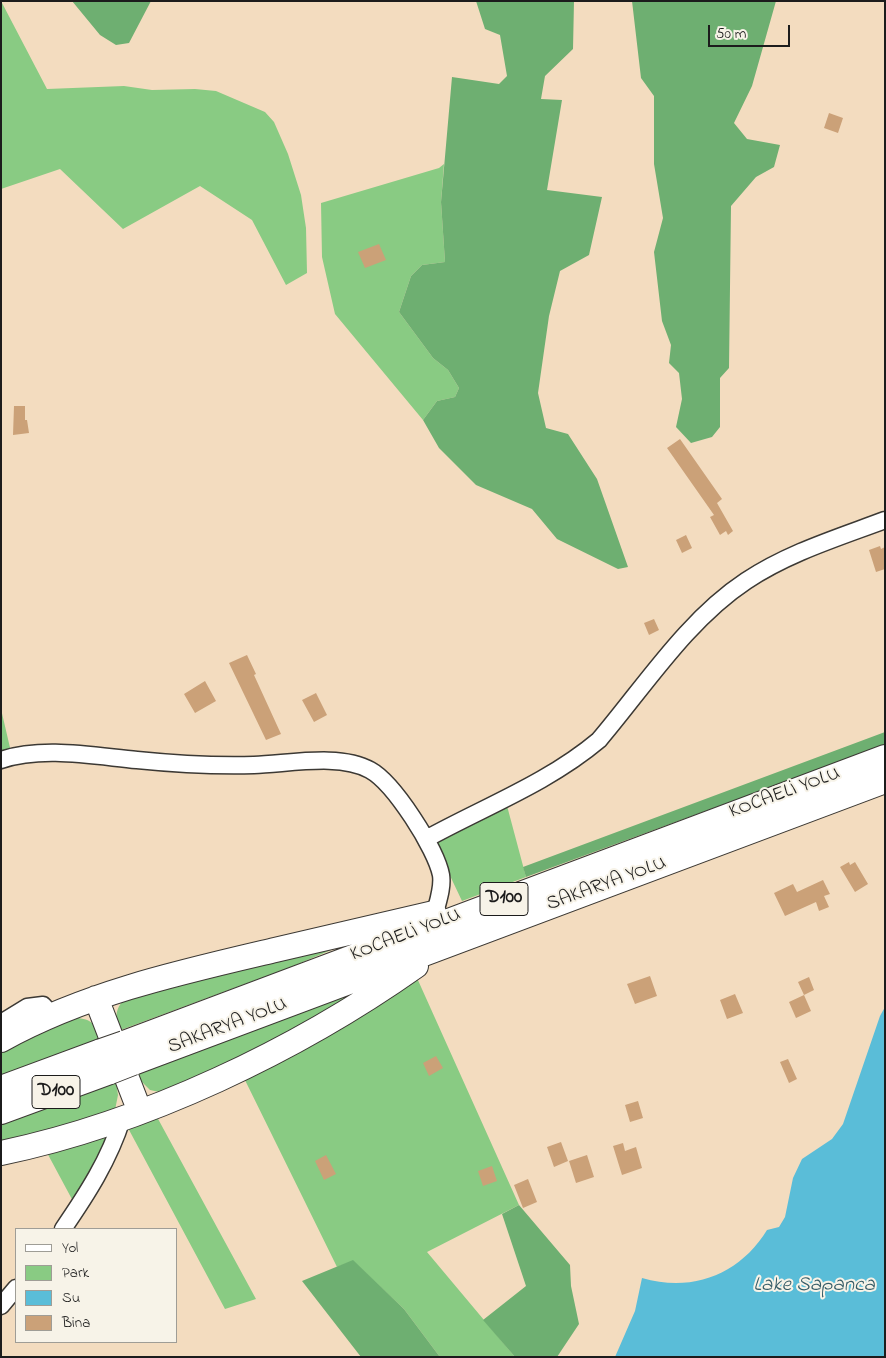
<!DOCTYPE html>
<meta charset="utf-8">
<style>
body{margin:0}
#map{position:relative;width:886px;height:1358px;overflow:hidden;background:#f3dcbf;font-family:"Indie Flower",sans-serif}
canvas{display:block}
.frame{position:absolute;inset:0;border:2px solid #1c1c1c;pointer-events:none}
.legend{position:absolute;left:15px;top:1228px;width:162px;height:115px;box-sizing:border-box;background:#f7f3e8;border:1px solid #9f9d96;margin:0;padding:6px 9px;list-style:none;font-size:15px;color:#1c1c1c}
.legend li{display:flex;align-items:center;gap:10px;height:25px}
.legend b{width:25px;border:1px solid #9f9d96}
.scale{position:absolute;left:708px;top:25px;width:82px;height:22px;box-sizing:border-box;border:2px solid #1c1c1c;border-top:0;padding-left:6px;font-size:15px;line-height:18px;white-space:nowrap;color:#1c1c1c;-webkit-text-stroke:4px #f7f3e8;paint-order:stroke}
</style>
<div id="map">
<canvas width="886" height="1358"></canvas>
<div class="frame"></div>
<ul class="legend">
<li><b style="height:6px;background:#fff"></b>Yol</li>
<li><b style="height:14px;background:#89cb83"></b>Park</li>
<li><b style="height:14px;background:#5abdd8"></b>Su</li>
<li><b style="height:14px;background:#cba178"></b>Bina</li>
</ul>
<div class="scale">50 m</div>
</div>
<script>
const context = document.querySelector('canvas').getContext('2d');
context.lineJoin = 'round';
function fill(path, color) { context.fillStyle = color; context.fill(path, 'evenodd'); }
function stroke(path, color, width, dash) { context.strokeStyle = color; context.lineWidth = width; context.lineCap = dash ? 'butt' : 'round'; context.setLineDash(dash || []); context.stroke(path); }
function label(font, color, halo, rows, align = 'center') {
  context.font = font + ' "Indie Flower",sans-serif'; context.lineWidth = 4; context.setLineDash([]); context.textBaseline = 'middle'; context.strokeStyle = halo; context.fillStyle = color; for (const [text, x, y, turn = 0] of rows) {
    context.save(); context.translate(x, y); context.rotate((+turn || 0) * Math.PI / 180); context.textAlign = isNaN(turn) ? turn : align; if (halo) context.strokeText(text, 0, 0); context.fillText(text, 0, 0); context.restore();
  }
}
const green = new Path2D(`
 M1,1L47,89L124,86L152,90L195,89L216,91L265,112L274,122L288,154L301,195L306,228L307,273L286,285L252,220L200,186L123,229L60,169L1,189Z
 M444,164L441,202L445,262L422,265L411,276L399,312L433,358L448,370L459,388L455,397L437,401L423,420L335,314L322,257L321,203L439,168Z
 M1,709L11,752L1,755Z
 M506,802L526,877L462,901L434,842Z
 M343,945L291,967L118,1031C114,1011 117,1005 133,991Z
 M417,978L519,1205L427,1252L515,1357H440L404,1309L353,1261L337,1267L242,1074Z
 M363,989L293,1030L164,1093L150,1090L134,1074Z
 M69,1017C88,1019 94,1019 102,1039L1,1077V1050Z
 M116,1081L118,1095L115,1110L1,1145V1124Z
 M157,1117L256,1299L225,1309L128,1128Z
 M105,1135L110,1137L74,1203L45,1149Z`);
const forest = new Path2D(`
 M72,1H151L129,43L116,45L100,35Z
 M476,1H574L573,49L545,76L541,99L562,100L547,190L602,197L589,255L560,271L549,316L538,393L546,428L568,434L597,479L628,567L618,569L557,539L532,509L476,485L439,448L423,420L437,401L455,397L459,388L448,370L433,358L399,312L411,276L422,265L445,262L441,202L452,77L499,84L507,76L500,35L485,29Z
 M632,1H776L752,86L734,123L747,139L780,145L774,167L756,177L731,206L729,368L720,378V427L712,437L691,443L676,427L682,399L679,373L669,363L671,345L662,321L654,252L663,218L654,164V96L641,78Z
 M885,732V745L526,877L523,867Z
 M519,1205L570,1265L571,1286L579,1324L557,1357H515L483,1320L526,1286L502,1214Z
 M353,1260L404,1309L440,1357H361L302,1281Z`);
const water = new Path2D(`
 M885,1007V1357H615L635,1311L642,1278C693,1293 740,1274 767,1230L779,1227L785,1217L793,1178L802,1159L832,1139L843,1124L880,1016Z`);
const building = new Path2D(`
 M829,113L843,118L838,133L824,128Z
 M379,244L386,260L365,268L358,252Z
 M14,406H25V420H27L29,433L13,435Z
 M680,439L722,499L717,503L733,531L728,535L726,531L720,535L710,517L714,515L667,448Z
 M686,535L692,548L682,553L676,540Z
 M880,546L881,549L885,547V569L876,572L869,550Z
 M654,619L659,630L649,635L644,623Z
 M247,655L256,674L254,675L281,734L266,740L229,663Z
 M205,681L216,701L195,713L184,694Z
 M316,693L327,715L314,722L302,700Z
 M849,862L850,865L855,862L868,884L855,892L840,867Z
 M823,880L830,894L824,896L829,907L819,911L816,902L785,916L774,893L793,884L797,892Z
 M650,976L657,996L635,1004L627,984Z
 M809,977L814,990L804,995L798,982Z
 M735,994L743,1013L727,1019L720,1000Z
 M804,995L811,1011L796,1018L789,1002Z
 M436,1056L443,1068L429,1076L423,1063Z
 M788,1059L797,1079L789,1083L780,1062Z
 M638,1101L643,1118L630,1122L625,1105Z
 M561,1142L568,1161L554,1167L547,1147Z
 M623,1143L625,1151L636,1147L642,1168L622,1175L613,1146Z
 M326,1155L336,1174L324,1180L315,1161Z
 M587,1155L594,1177L576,1183L569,1161Z
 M492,1166L497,1181L483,1186L478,1171Z
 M528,1179L537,1202L523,1208L514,1185Z`);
const minor = new Path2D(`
 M1,760C42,746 94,756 137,760C176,764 215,766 254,765C288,764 340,753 370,770C394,783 436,849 441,875C443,887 438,901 435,913
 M426,839C484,807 548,783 599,740C644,687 687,620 746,581C788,553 837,538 885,520
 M1,1023L27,1007L43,1005L52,1015
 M63,1229C87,1194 109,1160 122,1119
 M1,1306L16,1288`);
const highway = new Path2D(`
 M96,998L140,1112
 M1,1040C86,993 181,972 275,950C328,938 381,925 434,913
 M124,1043L885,757
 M133,1063L885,781
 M1,1088L101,1051
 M1,1112L110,1072
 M1,1153C145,1123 297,1050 416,966`);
const highwayBridge = new Path2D(`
 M101,1051L124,1043
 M110,1072L133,1063`);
const shields = [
 [504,899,48],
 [56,1092,48]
];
const shieldNames = [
 ["D100",504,899],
 ["D100",56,1092]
];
const streetNames = [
 ["KOCAELİ YOLU",785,794,-20],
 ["SAKARYA YOLU",607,885,-20],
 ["KOCAELİ YOLU",406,936,-21],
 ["SAKARYA YOLU",228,1027,-21]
];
const waterNames = [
 ["Lake Sapanca",814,1287]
];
fill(green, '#89cb83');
fill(forest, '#6eaf71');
fill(water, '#5abdd8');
fill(building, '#cba178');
stroke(minor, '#3c3934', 19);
stroke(highway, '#3c3934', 26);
stroke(minor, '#fff', 16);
stroke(highway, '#fff', 24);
stroke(highwayBridge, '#3c3934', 26, []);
stroke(highwayBridge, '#fff', 24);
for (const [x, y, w] of shields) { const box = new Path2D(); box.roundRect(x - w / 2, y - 16.5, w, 33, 4); context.fillStyle = '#f7f3e8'; context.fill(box); stroke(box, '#1c1c1c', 1); }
label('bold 19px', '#1c1c1c', null, shieldNames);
label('20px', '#1c1c1c', '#f7f3e8', streetNames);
label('italic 21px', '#355c67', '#f7f3e8', waterNames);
</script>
